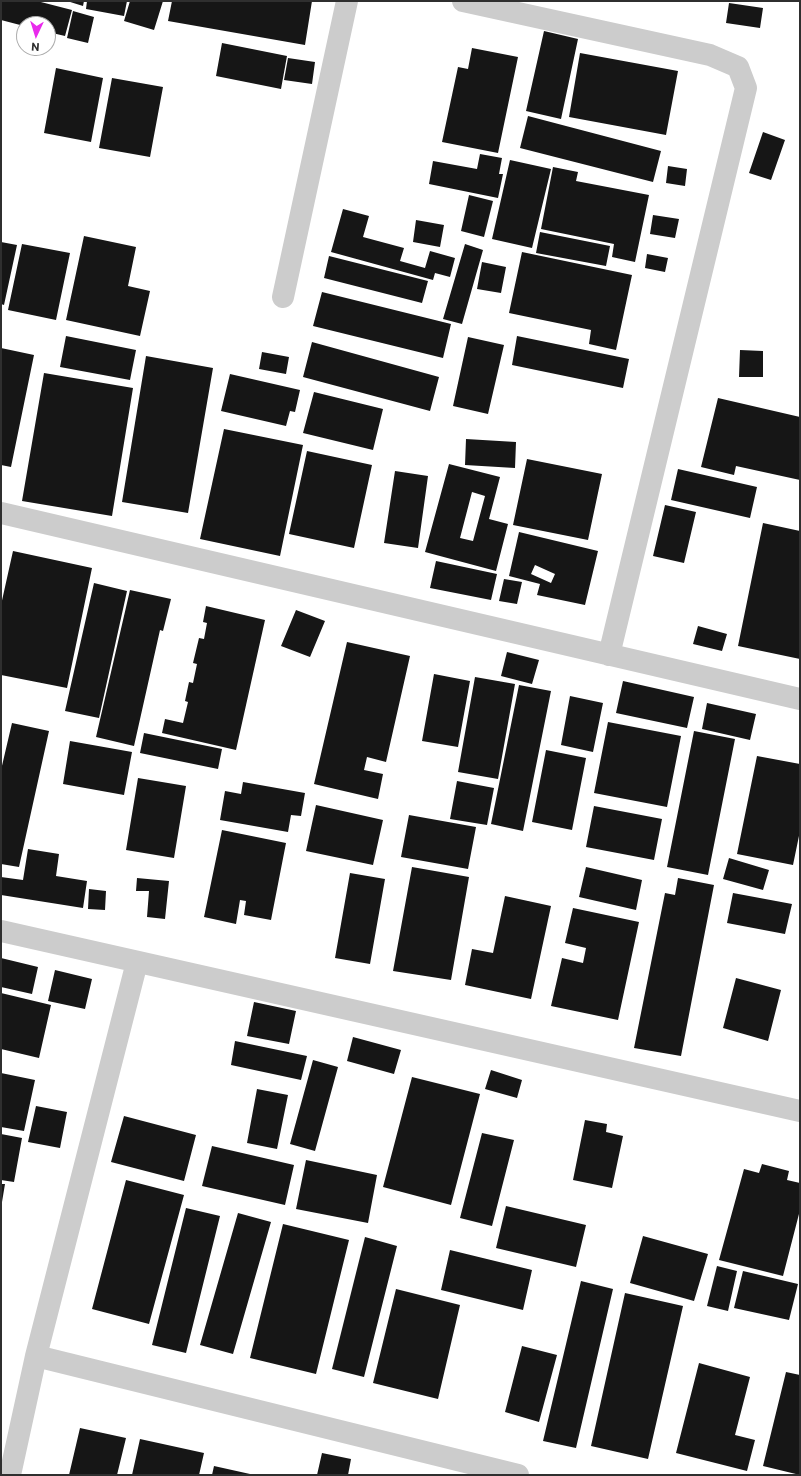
<!DOCTYPE html>
<style>
body{margin:0}
#map{position:relative;width:801px;height:1476px;overflow:hidden;background:#fff;font-family:Commissioner,sans-serif}
canvas{display:block}
.frame{position:absolute;inset:0;border:2px solid #2f2f2f;pointer-events:none}
.north{position:absolute;left:16px;top:16px;width:40px;height:40px;box-sizing:border-box;background:#fff;border:1px solid #acacac;border-radius:50%;rotate:184deg;font-size:11px;font-weight:700;line-height:16px;text-align:center;color:#2f2f2f}
.north::after{content:'';display:block;margin:auto;width:14px;height:18px;background:#e92aec;clip-path:polygon(50% 0,100% 100%,50% 72%,0 100%)}
</style>
<div id="map">
<canvas width="801" height="1476"></canvas>
<div class="frame"></div>
<div class="north">N</div>
</div>
<script>
const context = document.querySelector('canvas').getContext('2d');
context.lineJoin = 'round';
function fill(path, color) { context.fillStyle = color; context.fill(path, 'evenodd'); }
function stroke(path, color, width, dash) { context.strokeStyle = color; context.lineWidth = width; context.lineCap = dash ? 'butt' : 'round'; context.setLineDash(dash || []); context.stroke(path); }
const building = new Path2D(`
 M1,1H37L72,10L65,36L48,32V24H24V26L1,20Z
 M67,1H84L83,6Z
 M87,1H127L124,16L86,9Z
 M130,1H163L154,30L124,21Z
 M172,1H230L238,2V1H312L305,45L168,21Z
 M729,3L763,8L760,28L726,23Z
 M73,11L94,17L88,43L67,38Z
 M544,31L578,39L561,119L526,111Z
 M222,43L287,56L281,89L216,76Z
 M472,48L518,57L498,153L442,142L458,67L468,69Z
 M580,53L678,71L666,135L569,117Z
 M288,58L315,62L312,84L284,80Z
 M56,68L103,78L91,142L44,133Z
 M112,78L163,87L150,157L99,148Z
 M528,116L661,151L653,182L520,148Z
 M763,132L785,140L771,180L749,173Z
 M480,154L502,158L499,174H503L498,198L429,184L433,161L477,169Z
 M510,160L551,169L532,248L492,239Z
 M668,166L687,169L685,186L666,183Z
 M553,167L578,172L576,181L649,195L635,262L612,257L614,244L541,229Z
 M469,195L493,201L484,237L461,231Z
 M343,209L369,216L363,237L404,248L400,261L425,268L430,251L455,258L450,277L435,273L433,280L331,252Z
 M653,215L679,219L675,238L650,234Z
 M416,220L444,225L440,247L413,242Z
 M540,232L610,246L606,266L536,253Z
 M84,236L136,247L128,286L150,291L140,336L66,320Z
 M1,242L17,245L4,305L1,304Z
 M22,244L70,253L56,320L8,310Z
 M465,244L483,250L462,324L443,319Z
 M522,252L632,275L616,350L589,344L591,330L509,313Z
 M647,254L668,258L665,272L645,268Z
 M329,256L428,281L422,303L324,278Z
 M482,262L506,267L501,293L477,289Z
 M322,292L451,324L443,358L313,326Z
 M66,336L136,350L130,380L60,367Z
 M517,336L629,359L623,388L512,365Z
 M468,337L504,345L488,414L453,406Z
 M312,342L439,377L430,411L303,377Z
 M1,348L34,355L11,467L1,465Z
 M740,350L763,351V377H739Z
 M262,352L289,357L286,374L259,369Z
 M146,356L213,368L188,513L122,502Z
 M44,373L133,388L112,516L22,501Z
 M230,374L300,390L295,412L290,411L286,426L221,411Z
 M314,392L383,409L373,450L303,433Z
 M718,398L800,417V480L736,466L734,475L701,467Z
 M224,429L303,445L280,556L200,539Z
 M466,439L516,442L515,468L465,465Z
 M307,451L372,465L354,548L289,534Z
 M527,459L602,474L588,540L513,525Z
 M449,464L500,477L489,519L508,524L496,571L425,552ZM472,492L485,496L473,541L460,538Z
 M678,469L757,487L750,518L671,500Z
 M395,471L428,476L418,548L384,543Z
 M665,505L696,512L684,563L653,556Z
 M763,523L800,531V659L738,646Z
 M519,532L598,551L585,605L537,595L540,584L509,576ZM535,565L555,574L551,583L531,574Z
 M13,551L92,568L67,688L1,675V605Z
 M436,561L497,574L491,600L430,588Z
 M504,579L522,582L517,604L499,601Z
 M94,583L127,591L99,718L65,711Z
 M130,590L171,599L163,631L160,630L134,746L96,737Z
 M206,606L265,620L236,750L162,733L165,719L183,723L188,702L185,701L189,682L193,683L197,664L193,663L199,638L204,639L207,623L203,622Z
 M296,610L325,621L310,657L281,646Z
 M698,626L727,634L722,651L693,644Z
 M347,642L410,656L386,762L367,757L364,770L383,774L378,799L314,784Z
 M507,652L539,660L532,684L501,676Z
 M434,674L470,681L458,747L422,741Z
 M475,677L515,684L498,779L458,772Z
 M623,681L694,697L687,728L616,713Z
 M519,685L551,691L523,831L491,824Z
 M570,696L603,703L593,752L561,745Z
 M707,703L756,714L750,740L702,729Z
 M608,722L681,736L667,807L594,793Z
 M12,723L49,731L19,867L1,864V770Z
 M694,731L735,739L708,875L667,867Z
 M144,733L222,749L218,769L140,753Z
 M70,741L132,752L124,795L63,784Z
 M546,750L586,758L572,830L532,822Z
 M757,756L800,764V831L793,865L737,854Z
 M138,778L186,786L174,858L126,850Z
 M457,781L494,788L487,825L450,819Z
 M243,782L305,793L301,816L291,815L288,832L220,820L225,791L241,794Z
 M316,805L383,820L373,865L306,851Z
 M594,806L662,819L654,860L586,847Z
 M409,815L476,827L468,869L401,857Z
 M222,830L286,843L271,920L244,915L246,901L240,900L236,924L204,917Z
 M28,849L59,854L56,876L87,881L83,908L1,895V877L23,880Z
 M729,858L769,870L763,890L723,879Z
 M412,867L469,877L451,980L393,971Z
 M586,867L642,880L636,910L579,897Z
 M350,873L385,879L370,964L335,958Z
 M137,878L169,881L165,919L147,917L149,891H136Z
 M678,878L714,885L681,1056L634,1048L665,893L675,895Z
 M89,889L106,891L105,910L88,909Z
 M733,893L792,904L785,934L727,923Z
 M505,896L551,906L531,999L465,985L472,949L493,953Z
 M573,908L639,922L618,1020L551,1006L562,958L583,963L586,948L565,943Z
 M1,958L38,967L32,994L1,987Z
 M55,970L92,979L85,1009L48,1001Z
 M736,978L781,990L768,1041L723,1028Z
 M1,993L51,1005L39,1058L1,1049Z
 M254,1002L296,1011L289,1044L247,1036Z
 M353,1037L401,1050L394,1074L347,1061Z
 M235,1041L307,1056L301,1080L231,1065Z
 M313,1060L338,1067L315,1151L290,1144Z
 M491,1070L522,1080L517,1098L485,1089Z
 M1,1073L35,1080L24,1131L1,1127Z
 M412,1077L480,1094L451,1205L383,1187Z
 M257,1089L288,1095L277,1149L247,1143Z
 M36,1106L67,1112L60,1148L28,1142Z
 M124,1116L196,1135L184,1181L111,1162Z
 M585,1120L607,1124L606,1132L623,1136L612,1188L573,1180Z
 M482,1133L514,1140L492,1226L460,1218Z
 M1,1134L22,1138L14,1182L1,1180Z
 M212,1146L294,1165L285,1205L202,1186Z
 M306,1160L377,1175L368,1223L296,1209Z
 M762,1164L789,1171L787,1180L800,1183V1210L783,1276L719,1260L744,1169L759,1173Z
 M126,1180L184,1195L149,1324L92,1309Z
 M1,1184H5L2,1202H1Z
 M506,1206L586,1225L576,1267L496,1248Z
 M186,1208L220,1216L186,1353L152,1345Z
 M238,1213L271,1222L233,1354L200,1345Z
 M283,1224L349,1240L316,1374L250,1358Z
 M643,1236L708,1254L694,1301L630,1283Z
 M365,1237L397,1246L364,1377L332,1369Z
 M450,1250L532,1270L523,1310L441,1290Z
 M717,1266L737,1271L728,1311L707,1306Z
 M743,1271L798,1284L789,1320L734,1308Z
 M581,1281L613,1289L576,1448L543,1441Z
 M396,1289L460,1305L438,1399L373,1383Z
 M625,1293L683,1306L648,1459L591,1446Z
 M522,1346L557,1355L539,1422L505,1412Z
 M699,1363L750,1377L735,1435L755,1440L747,1471L676,1453Z
 M786,1372L800,1375V1475L763,1466Z
 M80,1428L126,1438L117,1475H69Z
 M140,1439L204,1453L199,1475H132Z
 M322,1453L351,1459L348,1475H317Z
 M214,1466L250,1474V1475H212Z`);
const minor = new Path2D(`
 M463,1L710,55L738,67L746,88L609,655
 M283,297L347,1
 M1,513L800,699
 M1,931L800,1111
 M36,1356L518,1475
 M10,1475L36,1356L137,962`);
fill(building, '#161616');
stroke(minor, '#ccc', 22);
</script>
